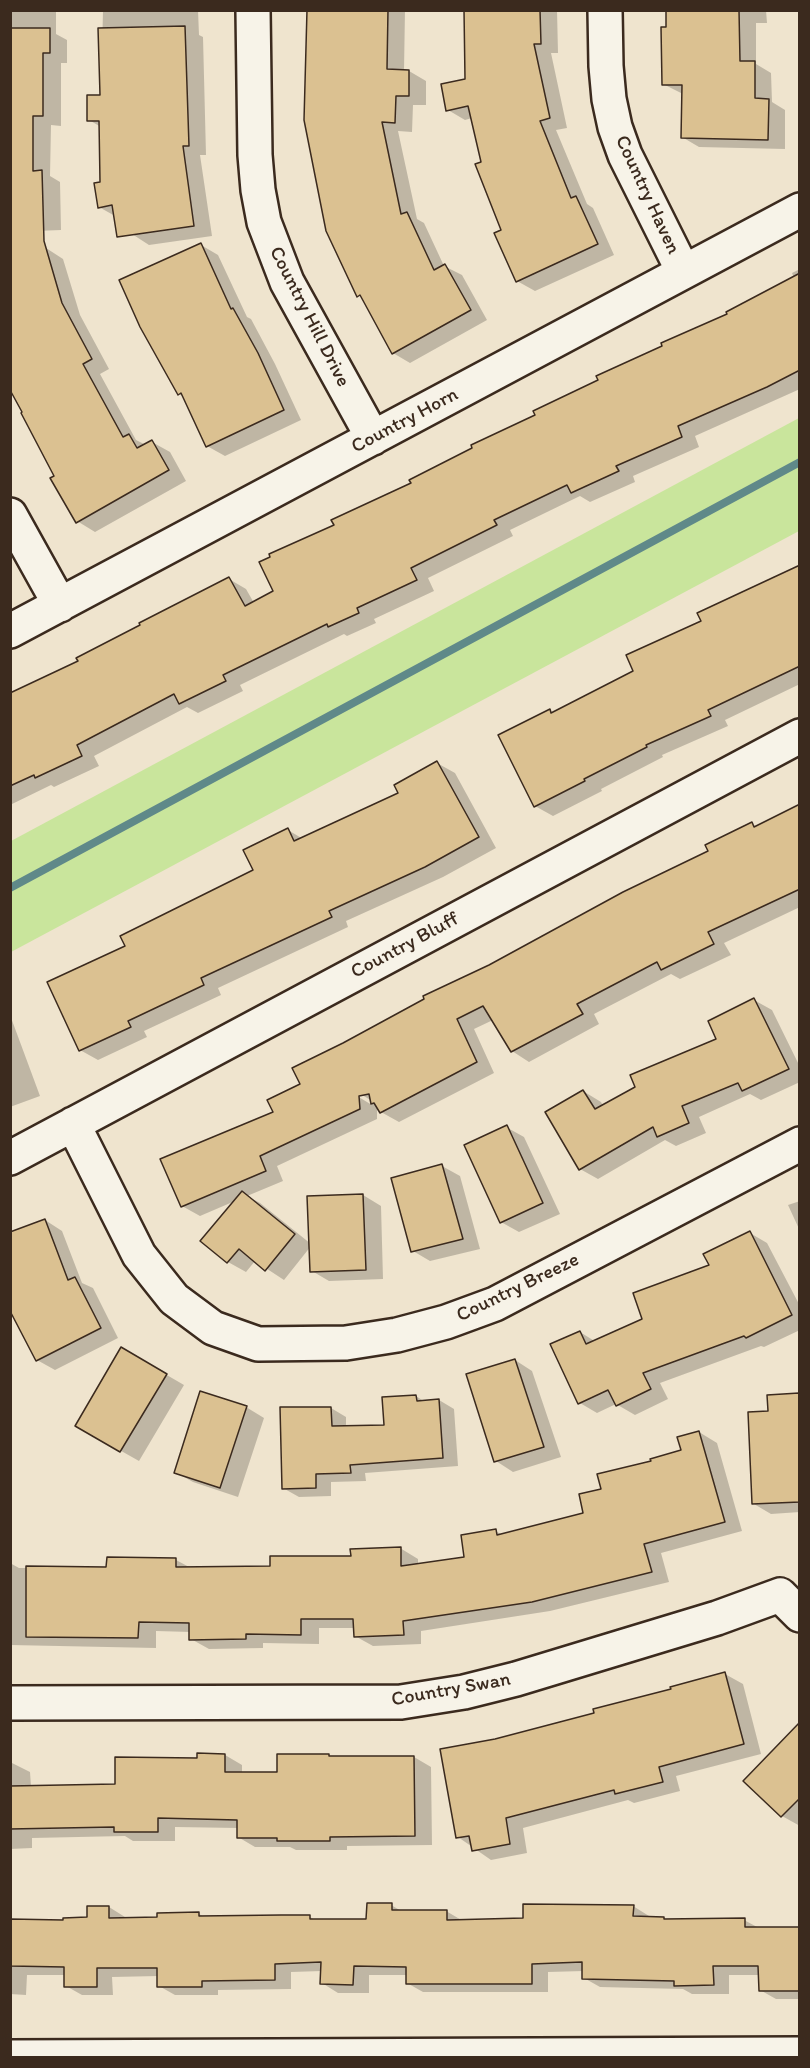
<!DOCTYPE html>
<style>
body{margin:0}
#map{position:relative;width:810px;height:2068px;overflow:hidden;background:#efe4ce;font-family:Itim,sans-serif}
canvas{display:block}
.frame{position:absolute;inset:0;border:12px solid #3b2a1e;pointer-events:none}
</style>
<div id="map">
<canvas width="810" height="2068"></canvas>
<div class="frame"></div>
</div>
<script>
const context = document.querySelector('canvas').getContext('2d');
context.lineJoin = 'round';
function fill(path, color) { context.fillStyle = color; context.fill(path, 'evenodd'); }
function stroke(path, color, width, dash) { context.strokeStyle = color; context.lineWidth = width; context.lineCap = dash ? 'butt' : 'round'; context.setLineDash(dash || []); context.stroke(path); }
function label(font, color, halo, rows, align = 'center') {
  context.font = font + ' Itim,sans-serif'; context.lineWidth = 4.5; context.setLineDash([]); context.textBaseline = 'middle'; context.strokeStyle = halo; context.fillStyle = color; for (const [text, x, y, turn = 0] of rows) {
    context.save(); context.translate(x, y); context.rotate((+turn || 0) * Math.PI / 180); context.textAlign = isNaN(turn) ? turn : align; if (halo) context.strokeText(text, 0, 0); context.fillText(text, 0, 0); context.restore();
  }
}
const green = new Path2D(`
 M799,418V531L11,952V841Z`);
const shadow = new Path2D(`
 M10,10H56V34L67,40V63H61V126L51,125L50,176L60,182L61,230L10,232Z
 M103,10H198L199,35L203,37L206,155H200L212,236L149,245L132,234L115,216L99,207L102,184L101,127L89,120L101,97Z
 M308,10H405L404,71H409L426,81V105H413L412,132L398,131L417,219L424,223L444,266L462,275L487,320L410,363L393,353L363,298L359,295Z
 M465,10H557L558,53H551L567,128L556,130L587,204L593,208L614,255L535,291L517,281L482,163L472,118L465,120L448,110L467,80Z
 M668,10H766L767,23H756V64L771,73L772,102L785,110V149L699,147L682,137L683,94L663,84Z
 M201,245L218,255L247,317L251,319L275,364L301,420L225,456L207,446L184,397L179,394Z
 M46,248L63,259L80,315L109,369L100,374L136,440L146,445L152,442L170,452L186,481L95,532L77,521L56,476Z
 M800,269V389L695,436L699,447L633,476L635,482L590,502L580,496L510,530L513,536L428,578L434,591L374,619L376,623L347,636L344,634L240,685L243,691L198,713L187,707L94,756L99,766L54,787L51,785L10,805V727L80,662L229,579L246,589L254,603L275,592L336,526L600,381L729,314L794,278L792,273Z
 M800,567V684L725,720L728,726L662,755L663,757L601,789L602,791L553,816L535,806L550,711L554,713L635,672L703,622Z
 M437,763L455,773L496,848L443,877L346,921L348,927L218,988L221,995L144,1031L147,1037L98,1060L80,1050L127,947L255,870L288,830L303,839L400,794Z
 M800,806V907L724,943L731,955L680,979L671,974L594,1014L599,1024L529,1062L512,1051L493,1020L474,1029L494,1073L399,1122L381,1112L377,1104V1119L277,1166L283,1181L247,1196L260,1203L311,1244L363,1195L381,1206L383,1279L329,1281L312,1271L311,1246L284,1280L255,1261L246,1272L228,1262L202,1241L235,1201L200,1216L182,1206L344,1045L490,966L710,852L752,824L757,827ZM354,1090L372,1101V1105L352,1093Z
 M754,1000L772,1010L800,1067V1082L761,1100L750,1094L699,1117L706,1133L676,1146L665,1140L598,1179L580,1169L583,1091L601,1102L603,1106L718,1039Z
 M10,1015L40,1096L10,1107Z
 M506,1127L524,1137L560,1214L519,1232L501,1222Z
 M442,1166L460,1176L480,1249L430,1261L413,1251Z
 M800,1201V1231L788,1205Z
 M45,1220L62,1231L82,1283L93,1288L118,1338L55,1370L37,1360Z
 M750,1233L767,1243L800,1306V1330L764,1347L761,1346L660,1383L668,1399L635,1415L616,1404L597,1413L580,1403V1332L596,1342L644,1319Z
 M122,1349L184,1385L139,1461L77,1426Z
 M515,1360L532,1371L561,1457L513,1472L496,1461Z
 M798,1395L800,1512L771,1514L754,1504L770,1412Z
 M416,1396L425,1402L439,1400L454,1409L458,1466L365,1473L366,1481L331,1482V1496L299,1497L283,1488L331,1408L346,1417V1427L385,1426Z
 M246,1407L264,1418L238,1497L193,1482L175,1472Z
 M699,1432L717,1443L742,1531L661,1553L669,1582L550,1611L421,1631V1644L373,1646L355,1636V1628H319V1644L263,1643V1648L209,1649L191,1639V1632L156,1631V1648L10,1645V1563L19,1568H108V1558L176,1560L191,1568L271,1567L352,1558L400,1548L418,1559V1565L466,1558L495,1531L503,1535L585,1514L602,1490L653,1462L683,1452Z
 M725,1674L743,1684L761,1754L676,1776L680,1791L634,1803L628,1800L523,1828L527,1853L491,1860L458,1837L495,1740L596,1714Z
 M800,1724V1826L782,1816L745,1781Z
 M225,1755L242,1765V1773L278,1774V1756L329,1755L333,1758L414,1757L431,1767L432,1845L347,1846V1850H296L290,1847H255L238,1837V1828L175,1827V1841H133L125,1836L32,1838V1848L10,1849V1762L30,1772L31,1787L117,1785L198,1760Z
 M391,1905L403,1912L446,1911L463,1921L525,1919L633,1906L649,1916V1918H663L668,1921L744,1920L759,1928H800V1999H776L760,1990V1975H729V1994H692L683,1989L600,1987L584,1978V1971L548,1972V1992H423L407,1983V1975H369V1993H338L322,1983V1971L291,1972V1989L218,1990V1995H175L159,1986V1976L112,1977L113,1995H82L66,1986V1975H27L26,1995L10,1994V1921L65,1922L88,1919L109,1907L125,1917V1920L158,1919L199,1914L206,1918L310,1917L315,1920L368,1921Z`);
const stream = new Path2D(`
 M10,888L800,462`);
const building = new Path2D(`
 M307,10H388L387,69L409,70V96H396L395,123L382,122L401,214L407,212L434,270L445,264L471,310L392,354L360,295L357,297L326,231L304,120Z
 M464,10H540L541,44H534L550,118L540,121L571,198L576,196L598,244L516,282L494,233L501,230L475,164L481,162L468,106L446,111L441,84L465,79Z
 M666,10H739L740,61H755V98L769,99L768,140L681,138L682,85H662L661,27H666Z
 M185,26L189,146H183L194,226L117,237L112,205L98,208L94,183L100,182L99,121H87V95H100L98,28Z
 M10,28H50V53H43V116H33V171L42,170L44,241L62,303L92,359L83,364L123,437L129,434L137,448L152,440L169,470L76,523L50,478L54,476L21,413L22,412L10,390Z
 M201,243L231,309L233,308L258,353L284,410L206,447L181,393L178,395L140,327L119,280Z
 M800,273V370L767,387L678,426L682,437L616,466L619,471L571,493L567,485L494,520L497,525L411,568L417,580L357,608L359,613L328,627L327,624L223,675L226,681L179,704L174,694L77,745L82,756L35,778L34,775L10,786V693L78,661L76,658L140,625L139,623L229,577L245,606L273,591L259,562L270,557L269,554L334,525L331,520L411,483L409,480L472,448L471,445L535,415L533,411L598,380L596,376L662,346L661,343L727,314L726,312Z
 M800,565V666L708,710L711,716L646,745L647,747L584,779L585,781L534,807L498,735L550,709L551,713L633,671L626,655L701,621L697,613Z
 M437,761L479,837L425,867L329,911L332,917L201,978L204,985L128,1021L131,1027L79,1051L47,982L125,946L120,936L253,870L243,850L288,828L294,841L398,793L394,785Z
 M800,804V889L708,932L714,944L661,970L657,962L577,1004L583,1014L511,1052L483,1006L457,1019L477,1062L380,1113L374,1103L371,1104L369,1094L359,1096L360,1109L260,1156L266,1171L181,1207L160,1159L273,1112L267,1100L300,1084L292,1068L343,1043L424,999L423,996L489,965L623,892L708,851L705,845L752,822L754,827Z
 M754,998L789,1069L742,1091L738,1083L682,1106L689,1123L657,1137L653,1127L579,1170L545,1112L583,1090L595,1109L635,1087L630,1075L716,1039L708,1021Z
 M507,1125L543,1203L500,1223L464,1145Z
 M442,1164L463,1239L411,1252L391,1178Z
 M242,1191L295,1234L265,1271L239,1249L227,1263L200,1241Z
 M363,1194L366,1270L310,1272L307,1196Z
 M45,1219L68,1280L75,1277L101,1328L36,1361L10,1311V1232Z
 M750,1231L792,1315L746,1338L744,1336L643,1373L651,1389L616,1406L608,1390L578,1404L550,1344L580,1331L586,1344L642,1319L633,1293L709,1265L703,1254Z
 M121,1347L167,1374L120,1452L75,1426Z
 M515,1359L544,1447L494,1462L466,1374Z
 M200,1391L247,1406L220,1488L174,1473Z
 M799,1393L800,1502L752,1504L748,1412L768,1411L767,1395Z
 M416,1395L417,1401L439,1399L443,1458L350,1465L351,1473L316,1474V1488L282,1489L280,1407H331L332,1426L384,1425L382,1397Z
 M699,1431L725,1522L644,1544L652,1572L532,1602L403,1621L404,1635L354,1637L353,1619H301V1635L246,1634V1639L189,1640V1623L139,1622L138,1638L26,1637V1566L106,1567L107,1557L176,1558V1567L270,1566V1556H351L350,1549L401,1547V1566L464,1557L461,1535L496,1529L497,1535L583,1513L579,1494L601,1489L597,1474L651,1461L650,1459L681,1450L677,1437Z
 M725,1672L744,1744L659,1767L663,1782L615,1794L614,1790L506,1818L510,1844L472,1851L469,1836L456,1838L440,1749L495,1739L594,1713L593,1709L671,1689L670,1687Z
 M800,1722V1798L781,1817L743,1781Z
 M197,1753L225,1754V1772H277V1754H329V1756H414L415,1836L330,1837V1841H277V1838H237V1820L158,1818V1832H114V1827L10,1829V1786L115,1784V1757L197,1758Z
 M367,1903H392V1910H447V1920L523,1918V1904L634,1905L633,1916L664,1917V1919L745,1918V1927H799V1991H759L758,1966H713L714,1985L674,1986V1981L582,1979V1962L532,1964V1984H406V1967L354,1966L353,1985L320,1984L321,1962L275,1964V1980L202,1981V1987H157V1968H97V1987H64V1967L10,1966V1919L63,1920V1918L87,1917V1906H109V1918L157,1917V1913L199,1912V1916L281,1915H310V1919H366Z`);
const minor = new Path2D(`
 M253,10L255,155L258,190L264,222L287,282L373,438
 M605,10L606,66L609,99L615,127L625,155L683,271
 M10,515L60,605
 M10,631L800,210
 M73,1124L139,1255L174,1299L213,1328L258,1344L346,1343L397,1335L446,1322L495,1304L800,1144
 M10,1158L800,736
 M10,1703L401,1702L464,1692L516,1679L717,1618L780,1595L800,1615
 M10,2057L800,2054`);
const streetNames = [
 ["Country Haven",647,195,65],
 ["Country Hill Drive",309,317,63],
 ["Country Horn",405,421,-28],
 ["Country Bluff",405,946,-28],
 ["Country Breeze",518,1288,-26],
 ["Country Swan",451,1690,-10]
];
fill(green, '#c9e59c');
fill(shadow, '#0003');
stroke(stream, '#5f8989', 8);
fill(building, '#dbc191');
stroke(building, '#3b2a1e', 1.5);
stroke(minor, '#3b2a1e', 38);
stroke(minor, '#f7f3e8', 33);
label('20px', '#3b2a1e', '#f7f3e8', streetNames);
</script>
